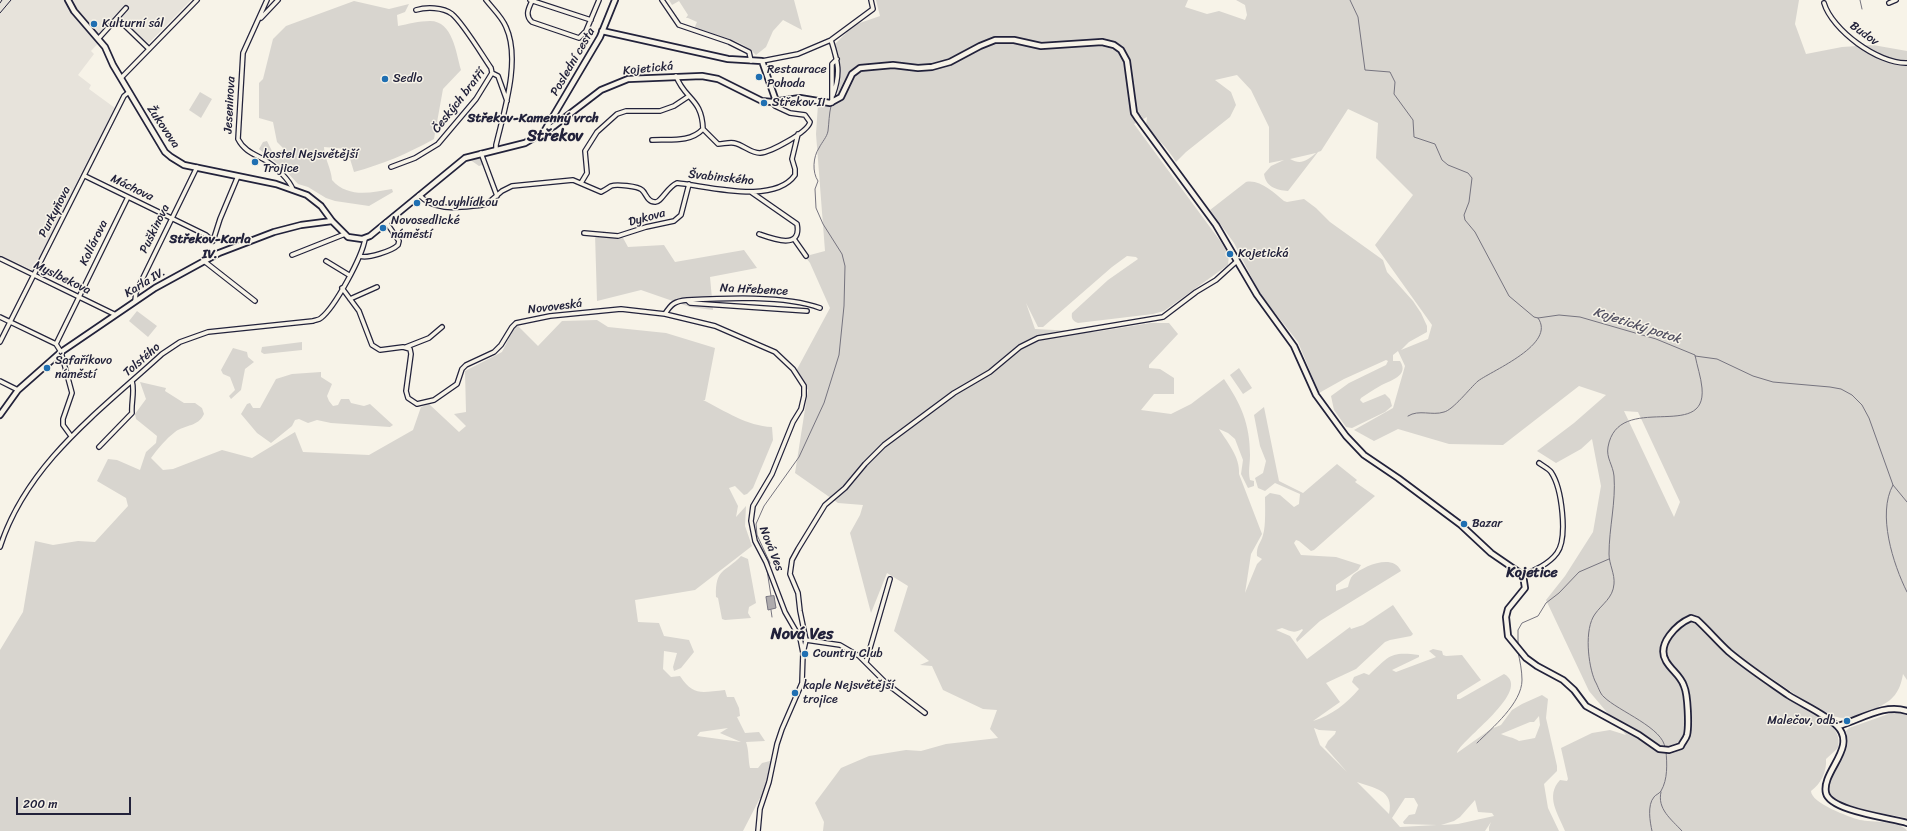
<!DOCTYPE html>
<meta charset="utf-8">
<style>
body{margin:0}
#map{position:relative;width:1907px;height:831px;overflow:hidden;background:#f7f3e8;font-family:Sriracha,sans-serif}
canvas{display:block}
.scale{position:absolute;left:16px;top:797px;width:115px;height:18px;box-sizing:border-box;border:2px solid #22223b;border-top:0;padding-left:5px;font-size:12px;line-height:14px;white-space:nowrap;color:#22223b;-webkit-text-stroke:3px #f7f3e8;paint-order:stroke}
</style>
<div id="map">
<canvas width="1907" height="831"></canvas>
<div class="scale">200 m</div>
</div>
<script>
const context = document.querySelector('canvas').getContext('2d');
context.lineJoin = 'round';
function fill(path, color) { context.fillStyle = color; context.fill(path, 'evenodd'); }
function stroke(path, color, width, dash) { context.strokeStyle = color; context.lineWidth = width; context.lineCap = dash ? 'butt' : 'round'; context.setLineDash(dash || []); context.stroke(path); }
function label(font, color, halo, rows, align = 'center') {
  context.font = font + ' Sriracha,sans-serif'; context.lineWidth = 3; context.setLineDash([]); context.textBaseline = 'middle'; context.strokeStyle = halo; context.fillStyle = color; for (const [text, x, y, turn = 0] of rows) {
    context.save(); context.translate(x, y); context.rotate((+turn || 0) * Math.PI / 180); context.textAlign = isNaN(turn) ? turn : align; if (halo) context.strokeText(text, 0, 0); context.fillText(text, 0, 0); context.restore();
  }
}
const built = new Path2D(`
 M0,0H191L148,44L121,19L91,51L94,54L78,75L91,85L89,89L115,108L34,271L0,255Z`);
const green = new Path2D(`
 M669,0H794L802,30L783,20L773,31L766,47L756,55C742,39 714,35 694,29L697,22L688,18H686L688,15L679,1L672,5Z
 M876,0H1188L1185,7L1207,14L1219,11L1245,20L1247,15L1245,5L1236,0H1799L1795,24L1806,54L1842,47L1873,45L1907,51V680L1903,674C1900,692 1893,701 1876,708C1867,712 1857,717 1847,718C1821,720 1785,683 1761,673L1766,685C1776,685 1793,705 1804,708C1820,718 1843,726 1838,748L1826,759C1827,771 1821,784 1811,791C1811,803 1849,817 1860,820C1871,822 1902,821 1907,831H1565C1558,814 1545,796 1560,780L1567,781L1568,779L1561,748L1592,733L1610,730L1626,735L1589,691L1546,600L1565,576L1593,532L1601,486L1592,439L1581,449L1556,463L1537,451L1574,423L1606,395L1579,386L1503,445L1449,444L1398,429L1374,441L1354,430L1393,408L1405,366L1398,351L1393,355V361H1400C1410,376 1389,381 1380,386C1373,390 1367,394 1361,398L1360,400L1363,403L1385,394L1390,399L1392,406L1385,412L1352,428L1346,427L1334,410L1331,396L1349,383L1386,365L1388,361L1386,360L1344,379L1319,393L1298,342L1260,294L1234,243L1210,210L1246,182C1260,179 1274,193 1284,201L1287,202L1304,199L1316,208L1330,222L1383,260L1387,272L1413,301L1421,313L1427,326V332L1409,342L1401,350L1428,339L1432,325L1375,245L1413,195L1376,158L1378,123L1348,109L1321,151L1318,152L1288,191C1276,190 1266,187 1264,174L1271,166L1284,160L1269,163V127L1251,90L1237,75L1215,80L1231,92L1236,105L1230,117L1186,152L1176,162C1168,148 1156,138 1146,125L1147,117L1134,124L1221,242L1229,255L1228,265L1164,311L1153,314L1078,323C1073,321 1071,319 1072,313L1108,280L1138,259L1136,257L1127,256L1112,267L1043,327H1038L1026,303L1035,329L1094,332L1151,323H1169L1178,334L1149,365V368L1160,369L1174,378V394H1154L1141,410L1171,414L1191,404L1224,379C1241,404 1250,424 1250,455C1250,464 1248,471 1250,480L1254,481V486L1248,488L1241,474L1243,460L1235,439L1228,433L1219,429C1228,443 1240,457 1239,474L1262,534L1251,554L1245,593L1257,564L1262,559L1257,556C1256,546 1261,543 1263,535C1266,526 1265,506 1265,497L1270,493L1280,495L1294,507L1299,504L1300,494L1275,483L1265,491L1258,488L1255,478L1263,473L1266,461L1260,446L1254,415L1264,407L1279,481L1303,493L1337,464L1357,480L1355,482L1375,496L1314,550L1311,551L1299,541L1296,540L1294,543L1301,555L1336,557L1361,565L1358,570L1336,585V591L1348,587C1349,583 1350,578 1353,575C1364,566 1393,553 1401,571L1320,621L1297,642L1296,639L1303,630L1302,629C1294,634 1290,631 1282,628L1276,630L1290,636L1307,659L1350,627L1351,629L1363,625L1393,605L1413,634L1411,636L1390,640L1385,642L1356,669L1326,683L1340,702L1313,721C1331,716 1347,703 1359,689L1352,682L1354,677L1364,673L1369,675C1389,656 1390,651 1419,655V657L1392,670L1396,672L1436,657L1429,651L1433,649L1442,651L1443,655L1446,656L1462,655L1481,680L1457,695V699H1460L1504,674C1534,690 1460,740 1457,753L1491,729L1501,725L1512,710L1522,704L1542,695L1548,699L1546,718L1557,766V771L1544,784L1548,808L1559,831H1489V827L1491,822L1485,831H823L824,822L815,803L841,768L869,756L906,750L921,751L946,744L998,738L990,729L997,710L983,709L943,690L932,666L920,665L929,661L894,631L908,586L887,573L871,613L850,533L860,515L863,505L838,503L795,473L808,390L795,373L830,308L810,263L796,245L810,255L825,251L816,134L818,104L826,105L835,103C843,73 842,74 834,45L854,25L880,16ZM1316,153C1306,161 1301,165 1290,159ZM1624,411L1638,412L1680,502L1674,517ZM1539,716L1540,725L1535,738L1519,741C1513,737 1507,737 1501,734L1530,722H1534ZM1314,728L1319,730L1336,731L1335,734L1328,741L1325,747L1347,772L1320,745ZM1357,782C1372,788 1395,789 1389,814ZM1405,798H1414L1418,805L1415,814L1409,815L1403,822L1404,824L1437,825L1400,827L1392,818ZM1475,800L1478,812L1492,813L1494,816L1458,824L1441,825L1454,821L1460,817Z
 M354,1L389,9L409,4L405,12L397,15L398,26C408,24 419,21 430,21C453,21 456,53 461,70L443,89L434,139C407,154 383,164 354,172L347,149L324,147C324,158 331,167 332,180C348,198 370,193 392,189L393,192L369,206L335,201L326,198L308,187L298,184L285,170L259,149L263,142L267,141L273,153L284,149L277,142L273,122L259,118V83L263,79L273,39L286,26Z
 M200,92L212,99L201,118L189,110Z
 M481,155L485,164L479,166L469,159Z
 M595,234L622,236L628,247L664,245L675,262L744,250L757,268L710,277L713,310L690,307L641,290L597,301Z
 M137,311L157,326L148,337L129,321Z
 M597,320L608,327L666,333L715,348L705,400H703C725,411 747,426 772,427L773,440L753,488L747,494L744,495L735,486L729,488L738,506L736,517L746,506L745,526L752,546L695,590L635,600L638,622L659,623L664,636L689,640L694,652L681,668L674,671L673,667L677,653L664,651L663,669L671,677L680,676C694,697 702,692 725,690L727,697H734L739,708L740,716L737,717L745,733L759,732L765,741L746,742C749,750 748,759 750,768H758L762,763L770,761L773,763L763,798H760L743,831H0V650L23,612L35,541L53,545L78,541L95,542L128,506L126,498L97,481L108,459L117,460L140,470L146,452L156,443L157,436L136,419L135,414L146,399L140,382L166,388L165,391L184,403H195L202,408L204,414C198,427 186,424 175,432C166,439 158,448 151,458L163,470L173,469L222,450L252,458L295,432L303,452L369,455L413,430L421,407L429,404L459,432L466,426L454,414L466,412L465,371L502,352L516,324L538,346L562,321ZM728,728L720,733L741,742L697,736L700,732Z
 M302,342V350L264,354L261,352L262,347Z
 M233,348L247,352L248,357L254,362L245,369L241,390L231,399L229,396L235,390L230,377L223,374L221,370Z
 M1239,368L1252,388L1243,394L1230,375Z
 M321,372V377L332,384L327,396L329,401L333,406L338,405L341,399H349L351,403L364,406L370,404L393,425L390,427L331,423L317,420L308,423L299,419L295,420L292,426L271,443L257,433L241,414L247,404L250,403L253,408H260L276,379L292,374Z
 M741,556L748,559L756,603L749,607L748,613L751,618L725,620L722,619L718,598L716,597C715,568 725,573 741,556Z
 M1894,712L1907,715V818L1874,812L1848,805L1830,798L1827,791L1833,775L1845,752L1848,743L1846,731L1849,728Z`);
const water = new Path2D(`
 M774,596L776,608L768,610L766,597Z`);
const stream = new Path2D(`
 M1350,0L1358,17L1365,70L1390,72L1395,82L1394,94L1413,120L1414,137L1435,144L1442,160L1448,165L1468,173L1472,178L1469,202L1464,215L1465,220L1475,232L1509,296L1534,317L1538,318L1559,315L1580,317L1656,339L1695,355C1697,366 1701,377 1702,388C1707,443 1618,390 1608,447C1606,458 1613,465 1614,476C1616,502 1609,528 1609,554C1609,564 1615,574 1614,584C1613,598 1602,604 1595,614C1584,629 1588,665 1595,681C1598,686 1600,694 1604,697C1618,711 1664,728 1665,748
 M1860,0L1862,9
 M1695,356L1717,359L1753,376L1773,382L1830,387L1841,389L1852,395L1862,405L1869,418L1893,485C1877,514 1893,564 1907,592
 M1408,416C1419,409 1432,416 1444,412C1453,410 1470,388 1478,381C1493,370 1557,344 1538,318
 M1893,485L1907,502
 M769,565L770,563L757,535L756,524L764,506L799,457L824,403L839,355L844,306L845,266L842,254L823,224L816,208L815,189L818,181C812,172 813,157 819,148C822,142 827,137 828,131C829,123 829,114 831,106
 M767,570L771,596
 M771,610L772,617
 M1518,645V630L1522,623L1538,616L1546,603L1559,593L1579,572L1609,559
 M1477,743C1492,728 1522,703 1522,680C1522,671 1520,661 1518,652
 M1661,792C1657,809 1671,819 1682,831
 M1652,831C1650,822 1647,805 1654,797C1655,795 1659,794 1661,791C1668,779 1667,764 1666,751`);
const minor = new Path2D(`
 M267,0L243,53L238,139C244,151 254,154 265,160C275,166 290,180 293,190
 M486,0C493,9 502,17 506,27C521,60 504,111 496,145V150
 M530,0L591,20
 M662,0L679,25L729,42L749,52L751,61
 M532,1C528,9 525,16 532,22L579,38L586,31L599,0
 M1824,3C1832,30 1878,64 1907,63
 M1889,3L1896,0
 M416,10C426,7 443,7 452,14C463,23 482,55 491,68L492,73
 M117,18L149,49
 M261,18L278,0
 M99,38L126,8
 M831,40C838,62 841,73 833,95
 M762,61L798,54L831,40L873,9L871,0
 M676,76C685,100 702,98 703,129
 M121,78L197,0
 M832,103V64L837,59
 M703,129L718,144C723,144 729,142 734,143C744,145 750,153 760,153C771,152 808,132 810,122L805,115L790,113L775,106L772,102
 M652,140C670,139 690,143 703,129
 M481,153L497,196
 M391,167L415,158L438,144L476,99L492,73L498,76L507,101
 M85,176L206,235L213,241L220,219L238,176
 M581,183L587,173L585,151L597,132L617,114L626,111H660L674,106L689,96
 M751,192L797,224C802,250 773,239 759,234
 M419,195C437,213 460,207 483,205L488,203L502,191L512,186L573,180L601,192C605,190 608,188 611,186C616,184 638,186 642,190C646,193 647,202 655,202C661,203 667,187 677,183C708,186 774,205 795,175V169L792,159L798,134
 M584,233L618,236L646,227L674,221L681,215L689,184
 M794,239L806,256
 M292,255L345,234
 M360,256C367,259 392,251 398,245L399,241L386,222
 M1,259L114,314
 M204,261L255,301
 M326,261L349,275
 M342,288L359,311L372,345L380,350L403,347L410,349L411,354L406,391L408,398L417,404L434,400L457,384L462,369L466,365L494,352L501,345L512,327L516,323L550,316L621,309L665,314L715,326L775,352L793,369L804,386V396L801,409L793,422L772,474L753,506L751,521L755,541L766,562L785,612L800,638L803,653
 M350,299L377,287
 M687,300C724,298 785,295 820,308
 M135,301L136,292L197,167
 M665,314C671,304 675,301 687,300L690,303L807,311
 M0,317L56,344L61,352L72,393L63,419V425L71,436
 M0,342L124,96L129,92
 M56,344L128,197
 M406,347L429,338L442,327
 M0,381L18,390
 M99,447L132,413C131,403 135,391 132,381
 M0,547C27,463 100,411 162,354L180,342L208,332L313,321C315,320 319,320 321,318C335,307 362,257 365,239
 M1523,575C1535,570 1549,564 1557,553C1568,538 1562,488 1551,472C1549,469 1543,466 1539,463
 M806,640L840,645L859,656L887,684L925,713
 M866,662L890,579
 M758,831L760,809L769,782L777,744L782,729L802,683L803,653L806,640L800,611L798,593L790,574L792,560L798,549L825,505L845,488L865,464L884,445L954,393L990,372L1020,347L1038,338L1163,317L1196,292L1216,280L1237,261`);
const tertiary = new Path2D(`
 M68,0L74,11L105,47L113,65L165,152L171,157L184,165L276,184L307,195L321,206L332,221L348,237L362,239L370,236L465,158L525,143L554,126L601,90L628,79L702,76L718,79L762,101L772,102L800,98L830,103L841,97L852,74L860,68L893,65L918,68L932,67L950,62L980,46L995,40H1014L1041,46L1102,42L1114,45L1121,50L1127,61L1134,113L1138,119L1216,225L1257,295L1294,346L1316,395L1346,436L1364,455L1398,478L1461,525L1491,553L1523,575L1525,588L1508,609L1506,617L1508,636L1526,658L1537,666L1563,680L1574,690L1586,706L1639,735L1659,749L1669,750L1681,746C1682,743 1686,739 1687,735C1689,726 1688,695 1684,686C1681,676 1671,670 1666,661C1656,644 1677,624 1691,618L1697,620C1708,630 1718,642 1729,652C1748,668 1768,681 1788,695C1802,704 1827,715 1837,726C1858,747 1821,772 1826,793C1830,811 1891,818 1907,823
 M602,31L728,59L762,61L776,101
 M545,130L600,37L615,0
 M0,415L18,390L61,352L155,288L219,253L274,232L301,225L332,221
 M1838,726C1860,720 1884,703 1907,711`);
const rail = new Path2D(`
 M0,3L2,0
 M0,13L11,0`);
const markers = [
 [94,24,4,"#1f6fb2"],
 [759,77,4,"#1f6fb2"],
 [385,79,4,"#1f6fb2"],
 [764,103,4,"#1f6fb2"],
 [255,162,4,"#1f6fb2"],
 [417,203,4,"#1f6fb2"],
 [383,228,4,"#1f6fb2"],
 [1230,254,4,"#1f6fb2"],
 [47,368,4,"#1f6fb2"],
 [1464,524,4,"#1f6fb2"],
 [805,654,4,"#1f6fb2"],
 [795,693,4,"#1f6fb2"],
 [1847,721,4,"#1f6fb2"]
];
const poiNames = [
 ["Kulturní sál",102,24],
 ["Restaurace",767,70],
 ["Pohoda",767,84],
 ["Sedlo",393,79],
 ["Střekov II",772,103],
 ["kostel Nejsvětější",263,155],
 ["Trojice",263,169],
 ["Pod vyhlídkou",425,203],
 ["Novosedlické",391,221],
 ["náměstí",391,235],
 ["Kojetická",1238,254],
 ["Šafaříkovo",55,361],
 ["náměstí",55,375],
 ["Bazar",1472,524],
 ["Country Club",813,654],
 ["kaple Nejsvětější",803,686],
 ["trojice",803,700],
 ["Malečov, odb.",1839,721,"right"]
];
const streetNames = [
 ["Budov",1864,34,36],
 ["Poslední cesta",573,62,-60],
 ["Kojetická",648,69,-6],
 ["Českých bratří",459,101,-52],
 ["Jeseninova",230,105,-87],
 ["Žukovova",163,127,56],
 ["Švabinského",721,178,6],
 ["Máchova",132,188,26],
 ["Purkyňova",55,212,-63],
 ["Dykova",647,218,-15],
 ["Puškinova",155,229,-64],
 ["Kollárova",94,243,-64],
 ["Myslbekova",62,278,26],
 ["Karla IV.",145,283,-31],
 ["Na Hřebence",754,290,3],
 ["Novoveská",555,307,-7],
 ["Tolstého",142,360,-41],
 ["Nová Ves",771,549,68]
];
const neighbourhoodNames = [
 ["Střekov-Kamenný vrch",533,119],
 ["Střekov-Karla",210,240],
 ["IV.",210,255]
];
const waterNames = [
 ["Kojetický potok",1637,326,18]
];
const quarterNames = [
 ["Kojetice",1532,573]
];
const districtNames = [
 ["Střekov",555,137],
 ["Nová Ves",802,635]
];
fill(built, '#e7e3db');
fill(green, '#d8d5cf');
fill(water, '#aeabad');
stroke(water, '#76747f', 1);
stroke(stream, '#76747f', 1);
stroke(minor, '#22223b', 6);
stroke(tertiary, '#22223b', 8);
stroke(minor, '#f7f3e8', 3.5);
stroke(tertiary, '#f7f3e8', 4.5);
stroke(rail, '#22223b', 1);
for (const [x, y, r, color] of markers) { const dot = new Path2D(); dot.arc(x, y, r, 0, 2 * Math.PI); context.fillStyle = color; context.fill(dot); stroke(dot, '#f7f3e8', 1.5); }
label('12px', '#22223b', '#f7f3e8', poiNames, 'left');
label('12px', '#22223b', '#f7f3e8', streetNames);
label('bold 13px', '#22223b', '#f7f3e8', neighbourhoodNames);
label('italic 13px', '#535263', '#f7f3e8', waterNames);
label('bold 14px', '#22223b', '#f7f3e8', quarterNames);
label('bold 16px', '#22223b', '#f7f3e8', districtNames);
</script>
